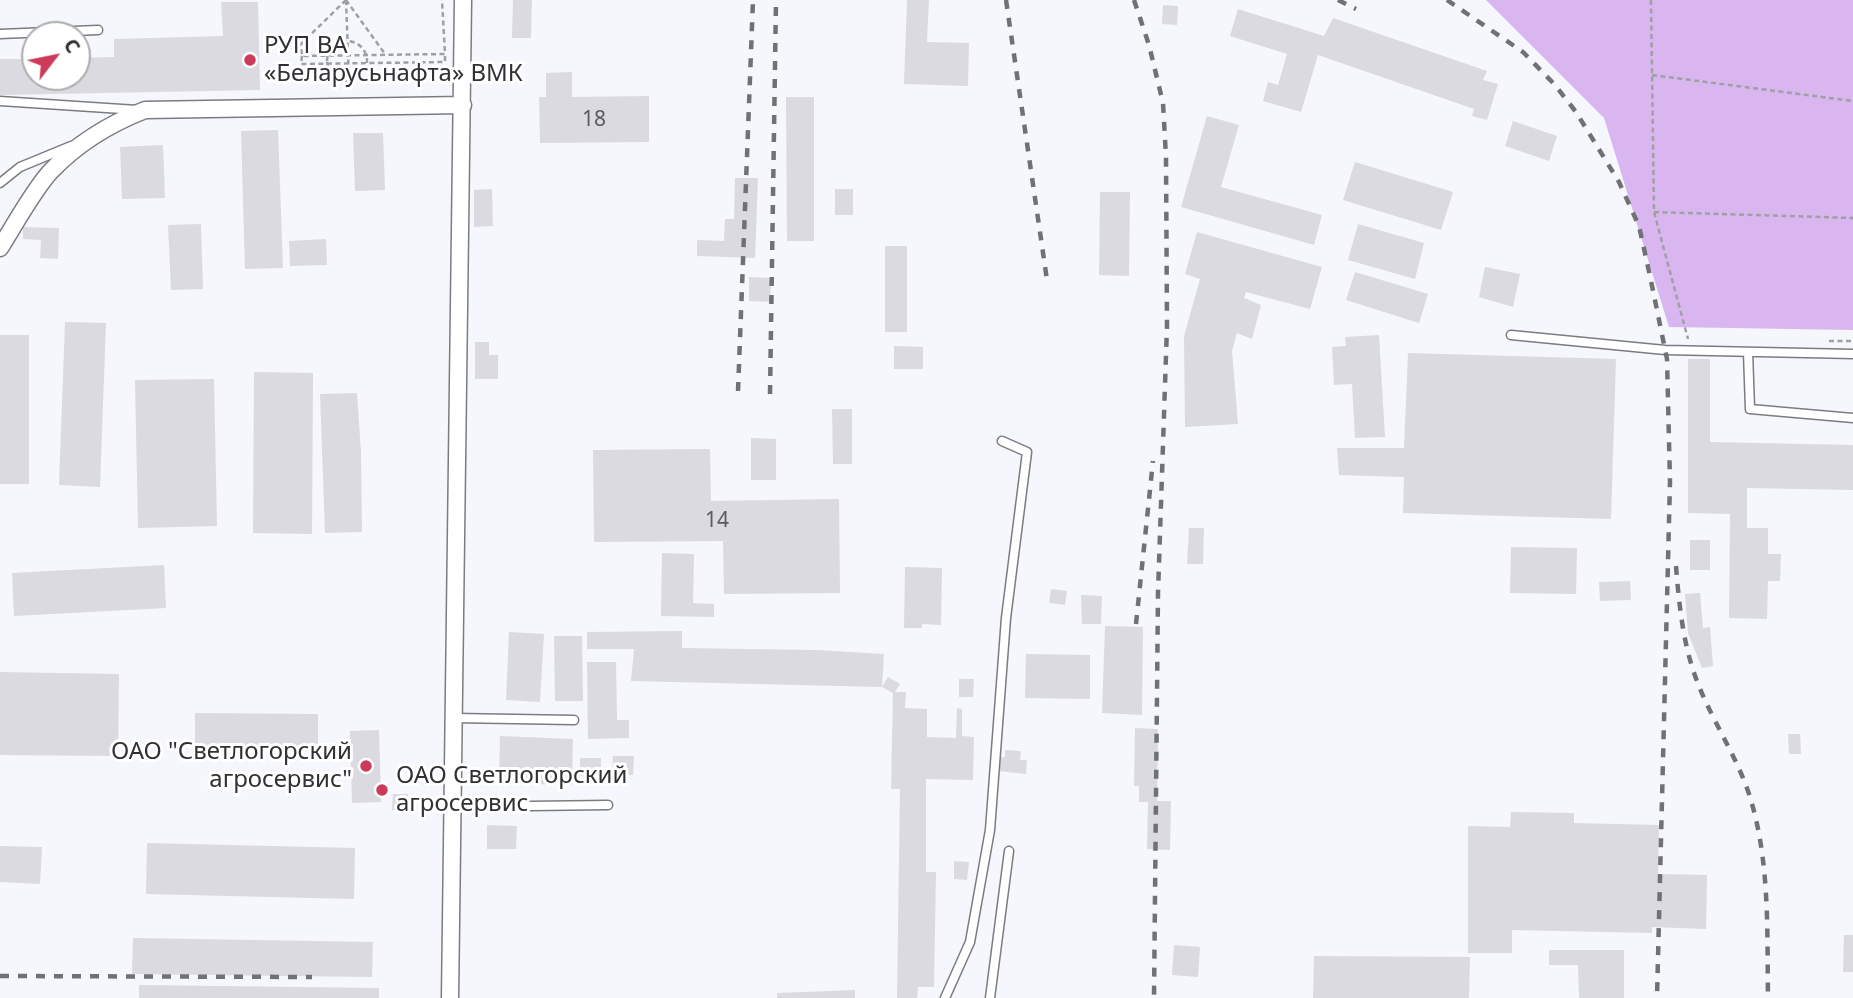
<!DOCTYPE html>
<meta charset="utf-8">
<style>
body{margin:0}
#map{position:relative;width:1853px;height:998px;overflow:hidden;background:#f5f7fd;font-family:"Noto Sans",sans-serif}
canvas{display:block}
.north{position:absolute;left:21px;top:21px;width:70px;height:70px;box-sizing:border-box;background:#fff;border:2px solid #acadae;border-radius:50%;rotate:58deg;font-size:19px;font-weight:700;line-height:28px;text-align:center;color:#303134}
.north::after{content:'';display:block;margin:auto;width:24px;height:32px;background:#cc3c5a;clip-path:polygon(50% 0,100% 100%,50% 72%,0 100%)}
</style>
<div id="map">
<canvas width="1853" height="998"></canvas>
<div class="north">С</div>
</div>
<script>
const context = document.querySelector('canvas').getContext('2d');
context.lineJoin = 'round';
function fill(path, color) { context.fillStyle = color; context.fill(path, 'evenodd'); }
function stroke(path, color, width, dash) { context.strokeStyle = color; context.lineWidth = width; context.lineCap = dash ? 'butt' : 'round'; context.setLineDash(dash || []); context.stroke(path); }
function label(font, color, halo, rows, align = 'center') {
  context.font = font + ' "Noto Sans",sans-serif'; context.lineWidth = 6; context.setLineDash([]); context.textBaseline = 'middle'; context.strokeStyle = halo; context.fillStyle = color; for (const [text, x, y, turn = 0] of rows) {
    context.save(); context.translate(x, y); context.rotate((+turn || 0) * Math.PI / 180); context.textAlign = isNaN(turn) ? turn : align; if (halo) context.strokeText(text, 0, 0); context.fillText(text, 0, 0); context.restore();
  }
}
const green = new Path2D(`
 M1486,0H1853V330L1669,327L1604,118Z`);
const building = new Path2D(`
 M513,0H532L531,38H512Z
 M907,0H929L927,42L969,43L968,86L904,84Z
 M221,2H258L260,90L0,95V59H35V77H77V58L114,57V39L223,36Z
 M1163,5L1178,6L1177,25L1162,24Z
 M1238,9L1324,36L1333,18L1487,71L1483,80L1498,84L1487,120L1472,116L1474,109L1318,55L1301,112L1263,101L1268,82L1278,85L1287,54L1230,36Z
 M572,72V97L649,96V142L540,143L539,97H546V73Z
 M786,97H814V241H787Z
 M1207,116L1239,125L1221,187L1322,215L1314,245L1181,207Z
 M1513,121L1557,136L1549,161L1505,146Z
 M278,130L283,268L245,269L241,131Z
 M353,133H383L385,190L355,191Z
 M163,145L165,198L122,199L120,147Z
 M1355,162L1453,192L1441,230L1343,200Z
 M735,178H758L755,258L697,256V240L724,241L725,219H734Z
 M492,189L493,226L474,227V190Z
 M835,189H853V215H835Z
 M1100,192H1130L1129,276L1099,275Z
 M201,224L203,289L171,290L168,225Z
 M1358,224L1424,243L1415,279L1348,260Z
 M23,227L59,228L58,259L40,258L41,240L23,239Z
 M1197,232L1322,267L1310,309L1246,292L1244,298L1261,305L1252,339L1237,333L1232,351L1238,424L1185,427L1184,336L1200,279L1185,274Z
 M326,239L327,265L290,266L289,241Z
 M885,246H907V332H885Z
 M1485,267L1520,274L1513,307L1479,297Z
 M1355,272L1428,294L1419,323L1346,300Z
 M749,277L771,278L770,302L749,301Z
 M65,322L106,323L100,487L59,485Z
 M0,335H29V484H0Z
 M1379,335L1385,437L1355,438L1352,384L1334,385L1332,347L1346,346L1345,337Z
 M475,342H489V355H498V379H475Z
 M894,346L923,347V369H894Z
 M1408,353L1616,359L1611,519L1403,513L1404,477L1339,475L1337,448H1404Z
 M1688,359H1710V442L1853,445V490L1747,488V528H1768V554H1781L1780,581H1768L1767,619L1729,618L1730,514L1688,513Z
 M254,372L313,373L312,534L253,533Z
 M214,379L217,526L138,528L135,380Z
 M357,393L361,452L362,532L325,533L320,394Z
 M832,409H852V464H833Z
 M751,438L776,439V480H751Z
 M710,449L711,501L839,499L840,593L724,594L723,541L594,542L593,450Z
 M1189,528H1204L1203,564H1187Z
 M1690,540H1710V570H1690Z
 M1511,547L1577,548L1576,594L1510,593Z
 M662,553L694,554L693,603L714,604V617L661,616Z
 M164,565L166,608L14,616L12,573Z
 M905,567L942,568L941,625L922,624V628H904Z
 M1630,581L1631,600L1600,601L1599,582Z
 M1051,589L1067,591L1065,605L1049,603Z
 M1700,593L1703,628L1710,627L1713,666L1702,668L1688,633L1685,594Z
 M1081,595L1102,596L1101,624H1082Z
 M1105,626L1143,627L1142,715L1102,713Z
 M682,631V648L817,650L884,654L882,687L888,677L900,684L895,692H906L905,708L927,709V737L956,738L957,708L962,709V736L974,737L973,780L926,779V872H936L934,987H918L917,998H897L900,789H891L893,693L882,687L631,681L634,649H587V632Z
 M509,632L544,634L540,702L506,700Z
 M554,636H582L583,701H555Z
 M1026,654L1090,655V699L1025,698Z
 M587,662H616L617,720H629V738L588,739Z
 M0,672L119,674L118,756L0,755Z
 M959,679H974L973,697H959Z
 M195,713L318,714V748L195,747Z
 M1135,728L1158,729L1157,801H1171L1170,850L1147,849L1148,802H1139V786H1134Z
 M379,730L381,802L352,803L350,731Z
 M1788,734H1800L1801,754H1789Z
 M500,736L573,739L572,785L499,783Z
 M1005,750L1021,751L1020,760H1027L1026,774L998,771L999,757H1005Z
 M613,756H634L633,775H612Z
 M580,758H601V776H580Z
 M393,794H408L407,811L392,810Z
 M1511,812L1574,813V823L1659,825L1658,874L1707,875L1706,929L1652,927V933L1512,930V953H1468V826L1510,827Z
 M487,825L517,826L516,849H487Z
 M147,843L355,848L354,899L146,894Z
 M0,846L42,847L40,884L0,882Z
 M954,861L969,862L967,880L954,879Z
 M1844,935H1853V972H1843Z
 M133,938L373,942L372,977L132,974Z
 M1174,945L1200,947L1198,977L1172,975Z
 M1549,950H1624V998H1579L1578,965H1549Z
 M1314,956L1470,957L1469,998H1313Z
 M139,985L379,988V998H139Z
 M855,990V998H777V993Z`);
const path = new Path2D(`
 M346,0L301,44L302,56L445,54L442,0
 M346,0L349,81
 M346,0L385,54
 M1651,0L1654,212L1688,339
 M327 61a20 20 0 1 1 40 0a20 20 0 1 1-40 0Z
 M302,56L301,64L445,62V54
 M1652,75L1853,101
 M1654,212L1853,218
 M1829,341H1853`);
const service = new Path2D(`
 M0,34L98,30
 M0,101L137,110
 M0,183L20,167L71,146
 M1511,335L1665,350L1853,354
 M1748,352L1750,409L1853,418
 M454,718L574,720
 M453,807L608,805
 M945,998L970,942L990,830L1006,618L1027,452L1002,441
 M990,998L1009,851`);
const minor = new Path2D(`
 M0,248C14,226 34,189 51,171C77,144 109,124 145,110L463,105
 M450,998L463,0`);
const rail = new Path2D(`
 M1006,0L1047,280
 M1134,0L1149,45L1163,103L1166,157L1167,326L1158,593L1154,998
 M1338,0L1356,9
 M1447,0L1523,52L1555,85L1576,112L1619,182L1639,226L1650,276L1667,359L1670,482L1657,998
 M738,391L753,0
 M770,394L776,0
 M1676,566C1679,604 1683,645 1697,681C1712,721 1737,756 1750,797C1770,862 1767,931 1768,998
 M1136,624L1153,461
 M0,976L312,977`);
const markers = [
 [250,60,7,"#cc3c5a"],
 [366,766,7,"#cc3c5a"],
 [382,790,7,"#cc3c5a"]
];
const numberNames = [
 ["18",594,120],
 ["14",717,521]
];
const poiNames = [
 ["РУП ВА",264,46],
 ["«Беларусьнафта» ВМК",264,74],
 ["ОАО \"Светлогорский",352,752,"right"],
 ["агросервис\"",352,780,"right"],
 ["ОАО Светлогорский",396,776],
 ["агросервис",396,804]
];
fill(green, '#dab6f1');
fill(building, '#dadae0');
stroke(service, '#7b7c82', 11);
stroke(minor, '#7b7c82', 19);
stroke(path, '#9ea0a4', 2.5, [5, 3.5]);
stroke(service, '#fff', 8);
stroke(minor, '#fff', 16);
stroke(rail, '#6f7175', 4.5, [9, 9]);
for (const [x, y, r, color] of markers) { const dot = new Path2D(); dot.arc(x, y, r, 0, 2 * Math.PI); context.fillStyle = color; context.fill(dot); stroke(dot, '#fff', 2.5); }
label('21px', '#5a5b5f', null, numberNames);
label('24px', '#303134', '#fff', poiNames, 'left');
</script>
